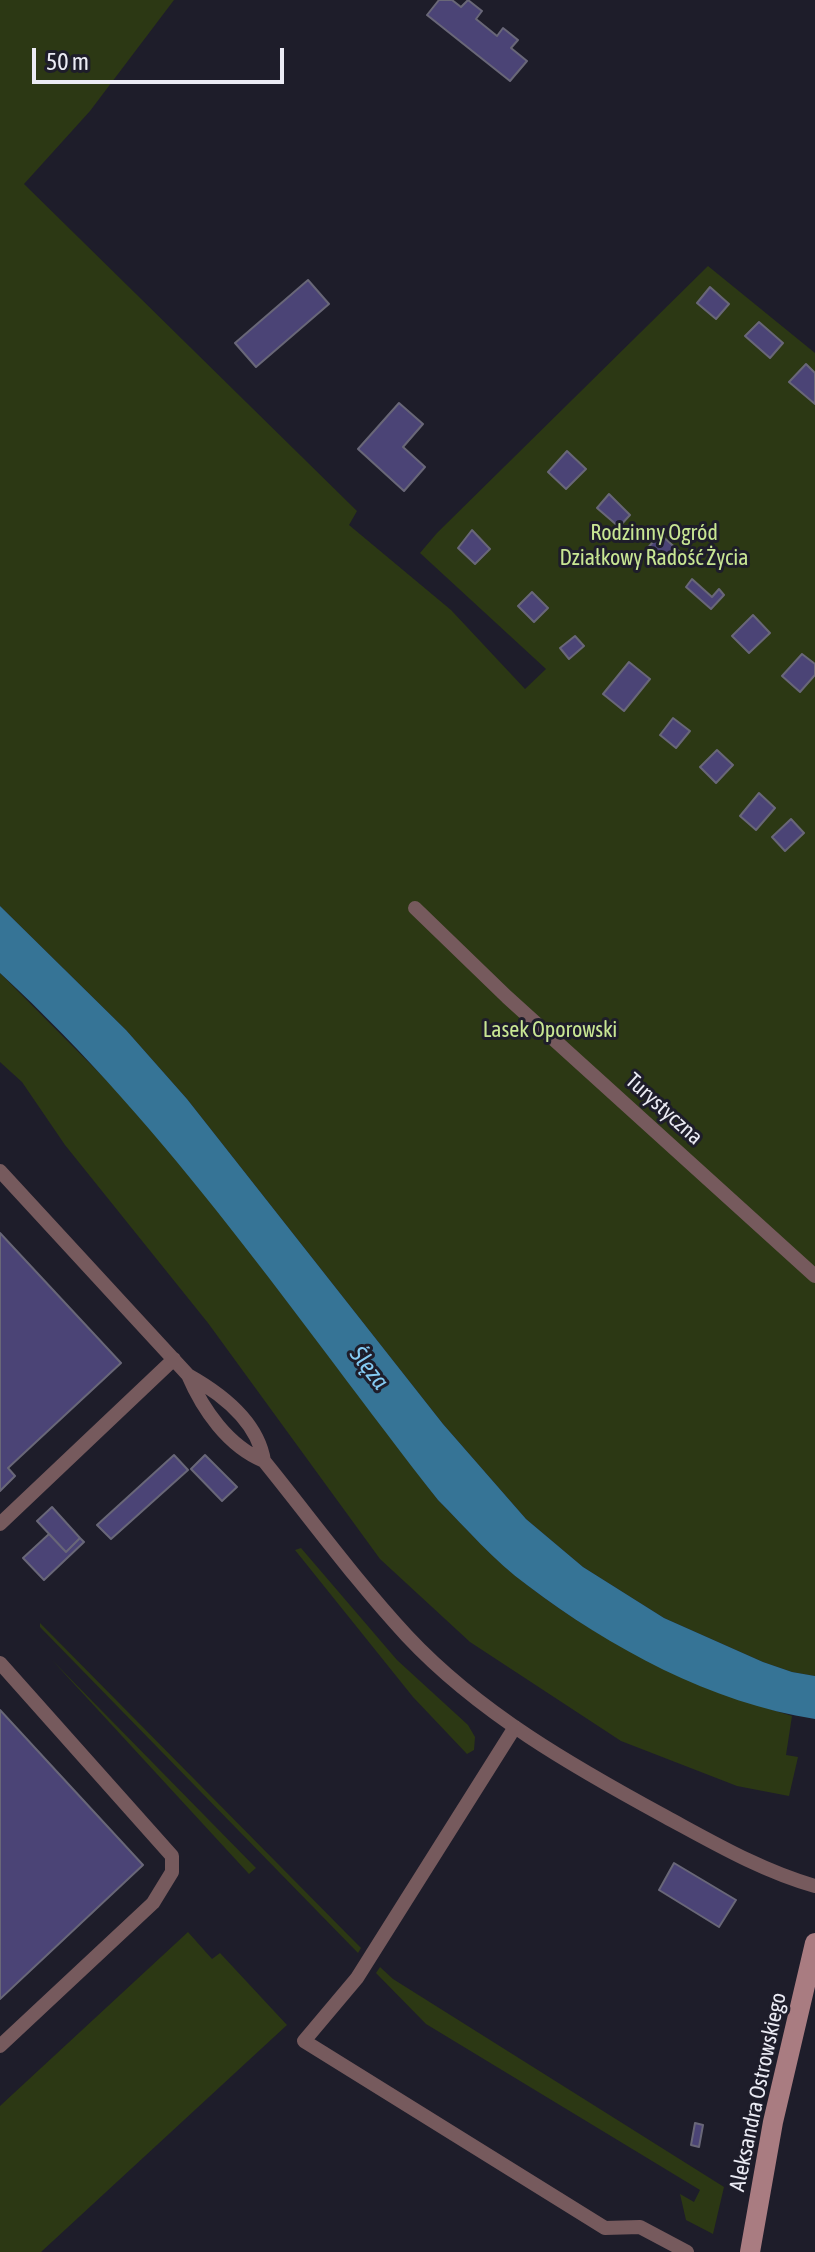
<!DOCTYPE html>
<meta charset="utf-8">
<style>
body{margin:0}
#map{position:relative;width:815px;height:2252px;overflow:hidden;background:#1e1d2a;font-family:"Asap Condensed",sans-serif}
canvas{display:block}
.scale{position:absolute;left:32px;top:48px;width:252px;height:36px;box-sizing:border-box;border:4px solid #ebebf4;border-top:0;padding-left:10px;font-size:24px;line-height:28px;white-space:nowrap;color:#ebebf4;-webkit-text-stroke:6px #1e1d2a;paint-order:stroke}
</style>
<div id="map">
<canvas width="815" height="2252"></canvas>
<div class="scale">50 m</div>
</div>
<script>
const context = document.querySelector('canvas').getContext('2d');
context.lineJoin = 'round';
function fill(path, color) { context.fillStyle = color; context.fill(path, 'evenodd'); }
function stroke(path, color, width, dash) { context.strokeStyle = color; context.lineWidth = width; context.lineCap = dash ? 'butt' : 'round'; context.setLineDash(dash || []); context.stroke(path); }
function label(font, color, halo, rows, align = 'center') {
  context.font = font + ' "Asap Condensed",sans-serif'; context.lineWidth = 6; context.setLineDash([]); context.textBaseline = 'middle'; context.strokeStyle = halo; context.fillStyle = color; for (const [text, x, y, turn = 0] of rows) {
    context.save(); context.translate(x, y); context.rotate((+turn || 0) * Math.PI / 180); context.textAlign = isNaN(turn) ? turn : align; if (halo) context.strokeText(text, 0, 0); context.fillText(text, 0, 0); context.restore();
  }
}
const green = new Path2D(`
 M0,0H174L90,111L24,184L357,511L349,525L451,610L525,689L546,669L420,553L437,533L708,266L815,353V1676L792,1672L763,1662L664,1618L583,1567L526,1519L443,1424L187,1099L126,1030L0,906Z
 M0,973L138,1112L199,1185L438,1500C466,1528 494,1560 526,1584C605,1646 697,1687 792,1716L786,1755L798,1757L789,1796L737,1786L621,1741L470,1642L380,1559L208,1323L65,1145L22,1082L0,1062Z
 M301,1548L397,1660L468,1725L475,1737L474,1750L467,1754L413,1697L295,1550Z
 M40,1623L361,1948L358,1953L40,1627Z
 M52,1660L256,1868L249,1874Z
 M188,1932L212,1959L220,1953L287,2025L41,2252H0V2106Z
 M380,1967L393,1979L724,2187L713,2234L686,2220L680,2194L694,2202L700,2190L426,2024L376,1973Z`);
const water = new Path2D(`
 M0,906L126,1030L187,1099L443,1424L526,1519L583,1567L664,1618L763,1662L792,1672L815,1676V1719C712,1703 610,1648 527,1585C494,1561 467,1529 438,1500C295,1317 172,1132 0,973Z`);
const building = new Path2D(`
 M439,0H452L461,7L468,0L482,11L476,19L497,36L503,28L518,40L511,48L527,61L510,81L427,15Z
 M308,280L329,304L256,367L235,343Z
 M710,287L729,304L716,319L697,303Z
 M759,322L783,343L770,358L745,336Z
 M806,364L815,373V404L789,382Z
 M399,403L423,424L403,447L425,467L404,491L358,449Z
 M567,451L586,469L566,489L548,472Z
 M609,494L630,515L619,527L597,508Z
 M472,530L490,549L475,564L458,548Z
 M660,534L679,551L664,567L646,550Z
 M692,579L712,597L719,589L724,595L711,609L686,587Z
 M532,592L548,608L534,622L518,606Z
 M753,615L770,633L749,653L732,636Z
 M575,636L584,646L569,659L560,648Z
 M802,654L815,664V675L800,692L782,676Z
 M629,662L650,679L624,711L603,694Z
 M673,718L690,731L676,748L660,735Z
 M717,750L733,765L716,783L700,767Z
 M759,793L775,808L756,830L740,816Z
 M791,819L804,833L785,851L772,837Z
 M0,1233L121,1363L8,1468L15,1476L0,1491Z
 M174,1455L188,1470L111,1539L97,1525Z
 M205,1455L237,1487L222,1501L191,1469Z
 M52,1507L80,1538L66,1552L37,1521Z
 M49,1534L66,1552L80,1538L84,1542L44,1580L23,1558Z
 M0,1710L143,1865L0,1999Z
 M674,1863L736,1900L719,1927L659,1890Z
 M695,2123L703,2125L699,2147L691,2145Z`);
const lane = new Path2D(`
 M415,908L507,997L815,1276
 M0,1171L188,1375C222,1394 258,1422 264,1461
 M188,1375C203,1410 228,1446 264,1461C311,1519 356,1581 407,1636C479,1713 574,1767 666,1817C714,1843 762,1871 815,1886
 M0,1524L174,1359
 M0,1663L172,1856V1872L153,1903L0,2046
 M515,1727L357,1978L304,2041L605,2228L640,2227L687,2252`);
const secondary = new Path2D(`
 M750,2252L773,2122L815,1943`);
const parkNames = [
 ["Rodzinny Ogród",654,533],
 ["Działkowy Radość Życia",654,558],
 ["Lasek Oporowski",550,1030]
];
const streetNames = [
 ["Turystyczna",664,1109,42],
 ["Aleksandra Ostrowskiego",758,2092,-78]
];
const waterNames = [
 ["Ślęza",369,1368,52]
];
fill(green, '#2c3814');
fill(water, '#367496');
fill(building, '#4b4476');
stroke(building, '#696778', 2);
stroke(lane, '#765a5d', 14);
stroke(secondary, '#a97c81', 20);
label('22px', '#c8e693', '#1e1d2a', parkNames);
label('22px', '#ebebf4', '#1e1d2a', streetNames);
label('italic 24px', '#85cbf3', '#1e1d2a', waterNames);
</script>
